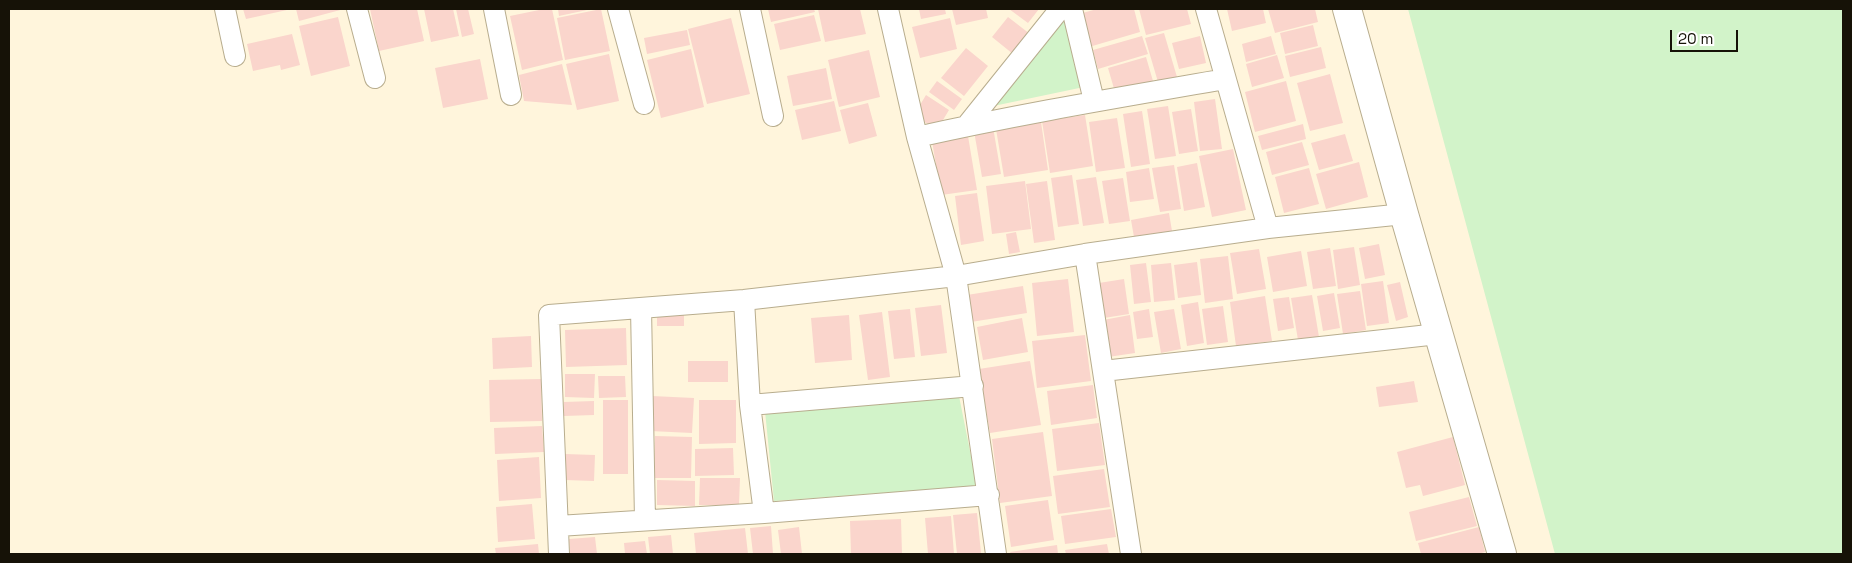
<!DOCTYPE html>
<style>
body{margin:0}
#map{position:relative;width:1852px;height:563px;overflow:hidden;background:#fff5dc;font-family:"Space Grotesk",sans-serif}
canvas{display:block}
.frame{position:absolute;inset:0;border:10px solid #161207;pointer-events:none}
.scale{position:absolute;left:1670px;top:30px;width:68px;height:22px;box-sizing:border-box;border:2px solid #161207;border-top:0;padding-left:6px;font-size:15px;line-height:18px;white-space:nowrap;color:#161207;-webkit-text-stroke:4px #fff;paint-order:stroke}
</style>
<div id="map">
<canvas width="1852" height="563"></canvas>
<div class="frame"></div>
<div class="scale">20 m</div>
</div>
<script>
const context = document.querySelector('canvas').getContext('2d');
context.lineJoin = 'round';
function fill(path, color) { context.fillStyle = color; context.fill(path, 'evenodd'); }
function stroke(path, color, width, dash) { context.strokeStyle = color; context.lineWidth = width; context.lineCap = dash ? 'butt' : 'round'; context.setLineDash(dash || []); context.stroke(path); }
const green = new Path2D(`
 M1408,9H1843V554H1555Z
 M1065,14L1084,87L984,108Z
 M959,396L977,486L774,501L765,411Z`);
const building = new Path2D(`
 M243,9H287V10L246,19Z
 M296,9H344L299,21Z
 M370,9H417L424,41L379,51Z
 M424,9H453L459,36L431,42Z
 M456,9H468L474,34L462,37Z
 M544,9H552L563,60L522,70L510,16Z
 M558,9H587V10L559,16Z
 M601,9L610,51L565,60L557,18Z
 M768,9H814L815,12L771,22Z
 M818,9H860L866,34L825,42Z
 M919,9H945L946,14L921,19Z
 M952,9H986L988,18L956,25Z
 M1009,9H1039L1028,23Z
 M1097,9H1134L1140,32L1089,47L1079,14Z
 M1139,9H1187L1191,24L1146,35Z
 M1227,9H1263L1266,23L1232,31Z
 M1268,9H1315L1318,22L1275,33Z
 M814,15L821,41L780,50L774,24Z
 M338,17L350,66L311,76L299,26Z
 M1008,17L1030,34L1013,54L992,37Z
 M731,18L750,94L707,104L688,29Z
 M950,18L957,49L920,58L912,27Z
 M1313,25L1318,46L1285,54L1280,33Z
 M687,30L690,45L647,54L644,38Z
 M1164,33L1177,77L1158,82L1145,38Z
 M292,34L300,65L281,70L280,65L253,71L247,44Z
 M1142,36L1148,54L1098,69L1093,50Z
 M1200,36L1206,63L1179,69L1172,43Z
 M1271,36L1276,54L1246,62L1242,44Z
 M1321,47L1326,68L1290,77L1285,56Z
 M966,48L988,66L964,96L941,78Z
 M691,49L704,107L661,118L647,60Z
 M869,50L880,97L839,107L828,60Z
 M609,54L619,101L577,110L566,64Z
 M1277,55L1284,78L1252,87L1246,64Z
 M1146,57L1153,81L1115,92L1108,68Z
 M480,59L488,99L443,108L435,68Z
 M562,64L572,105L524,101L519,75Z
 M826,68L832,99L793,106L787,76Z
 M1330,74L1343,123L1310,131L1297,83Z
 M937,81L962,99L954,110L929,92Z
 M1286,81L1296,121L1255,132L1245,92Z
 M926,95L949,110L937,130L914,115Z
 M1215,99L1222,149L1200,151L1194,102Z
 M834,101L841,131L802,140L795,110Z
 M868,103L877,136L849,144L840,110Z
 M1168,106L1176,156L1155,159L1147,109Z
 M1191,109L1198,151L1179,154L1172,112Z
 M1142,111L1150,164L1131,167L1123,114Z
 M1085,115L1093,166L1050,173L1042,121Z
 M1117,118L1125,168L1096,172L1089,122Z
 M1041,122L1048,170L1004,177L996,129Z
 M1303,124L1306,139L1262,150L1258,136Z
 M993,127L1001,174L982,177L974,131Z
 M1345,134L1353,161L1319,170L1311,143Z
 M968,136L977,190L941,195L932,141Z
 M1302,142L1309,165L1272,175L1266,152Z
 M1233,149L1246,210L1212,217L1199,156Z
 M1359,162L1368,197L1326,209L1316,174Z
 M1197,163L1205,207L1184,211L1177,167Z
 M1174,165L1181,209L1160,212L1152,168Z
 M1149,168L1154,199L1130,202L1126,172Z
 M1309,168L1319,204L1284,213L1275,177Z
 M1072,175L1079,224L1058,227L1051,178Z
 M1096,177L1104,223L1083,226L1076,180Z
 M1123,178L1130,221L1109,224L1102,181Z
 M1025,181L1031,229L992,234L986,186Z
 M1047,181L1055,240L1034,243L1026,184Z
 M977,193L984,241L961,245L955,196Z
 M1169,213L1172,231L1134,237L1131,220Z
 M1016,232L1020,252L1009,254L1006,234Z
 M1379,244L1385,275L1365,279L1359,248Z
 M1354,247L1360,285L1338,289L1333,250Z
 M1330,248L1336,286L1313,289L1307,252Z
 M1259,249L1266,289L1237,294L1230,253Z
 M1301,251L1307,286L1273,292L1267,257Z
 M1228,256L1233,299L1205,303L1200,259Z
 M1197,262L1201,295L1178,298L1174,265Z
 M1146,263L1151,302L1134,304L1130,265Z
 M1171,263L1175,300L1154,302L1151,265Z
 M1068,279L1074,332L1037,336L1032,283Z
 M1124,279L1129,314L1104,318L1099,283Z
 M1383,281L1389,323L1367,326L1361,284Z
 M1400,282L1408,317L1396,321L1387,285Z
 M1023,286L1027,313L971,322L967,295Z
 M1360,291L1366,330L1343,334L1337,294Z
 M1334,293L1340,328L1323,331L1317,296Z
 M1312,295L1319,337L1298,340L1291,298Z
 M1265,296L1272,341L1236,346L1230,302Z
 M1289,297L1294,328L1278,331L1273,299Z
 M1198,302L1204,343L1187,346L1181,305Z
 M941,305L947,353L921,356L915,308Z
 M1223,306L1228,342L1207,345L1202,309Z
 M910,309L915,357L894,359L888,311Z
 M1149,309L1153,337L1137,339L1133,312Z
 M1174,309L1181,349L1161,353L1154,312Z
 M657,310H684V326H657Z
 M882,312L890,377L868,380L859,315Z
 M849,315L852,360L815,363L811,318Z
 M1130,315L1135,353L1108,357L1103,320Z
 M1022,318L1028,352L983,360L977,327Z
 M626,328L627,365L566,367L565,330Z
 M1085,335L1091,381L1037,388L1032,341Z
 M531,336L532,367L493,369L492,338Z
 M688,361H728V382H688Z
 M1030,361L1041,425L990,433L979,369Z
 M565,374H595L594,398L565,397Z
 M598,376H625L626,397L599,398Z
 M541,379L542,421L490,422L489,380Z
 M1414,381L1418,402L1379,407L1376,387Z
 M1093,385L1097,418L1051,425L1047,391Z
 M652,396L694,398L692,433L650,431Z
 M603,400H628V474H603Z
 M699,400H736V443L699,444Z
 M594,401V415L564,416V402Z
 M1099,423L1105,465L1057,471L1052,429Z
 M542,426L544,452L495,454L494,428Z
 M1043,432L1052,496L1000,503L992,439Z
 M655,436L692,437L691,478H654Z
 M1453,437L1465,485L1423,496L1420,485L1406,488L1397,452Z
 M733,448L734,475L695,476V449Z
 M565,454L595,455L594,481L565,480Z
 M539,457L541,498L499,501L497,460Z
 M1104,469L1110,507L1058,514L1053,476Z
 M700,478H740L739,505H699Z
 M657,480L695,481V506L657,505Z
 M1469,497L1477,526L1416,541L1409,512Z
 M1048,500L1054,540L1011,547L1005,506Z
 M532,504L535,539L498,542L496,507Z
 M1111,509L1116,537L1065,544L1061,516Z
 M977,513L981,553L957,554L953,515Z
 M951,516L954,554H928L925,518Z
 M901,519L902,554H851L850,521Z
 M771,526L773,554H753L750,528Z
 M799,527L802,554H781L778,530Z
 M1479,527L1485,552L1478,554H1421L1418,543Z
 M745,528L748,554H696L694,533Z
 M671,535L673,554H650L648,537Z
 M595,537L597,554H570L569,539Z
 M645,541L647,554H625L624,543Z
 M538,544L539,554H496L495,548Z
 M1107,544L1109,554H1066L1065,550Z
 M1057,545L1058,554H1011L1010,552Z`);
const street = new Path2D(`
 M225,9L235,56
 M357,9L375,78
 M494,9L511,95
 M618,9L644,104
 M750,9L773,116
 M888,9L917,137L956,276L996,554
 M1072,9L1094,101
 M1206,9L1268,228
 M967,125L1060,9
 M917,137C1019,114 1122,97 1225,79
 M1085,254L1131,554
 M744,300L750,405L764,513
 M641,308L645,520
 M1103,371L1438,334
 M750,405L973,386
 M558,526L764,513L989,495
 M559,554L549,315L744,300L956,276L1085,254L1268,228L1404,214`);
const secondary = new Path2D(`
 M1347,9L1404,214L1502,554`);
fill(green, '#d2f3c9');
fill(building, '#fad5cc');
stroke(street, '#b8ad8e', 22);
stroke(secondary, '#b8ad8e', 30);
stroke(street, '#fff', 20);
stroke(secondary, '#fff', 28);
</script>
